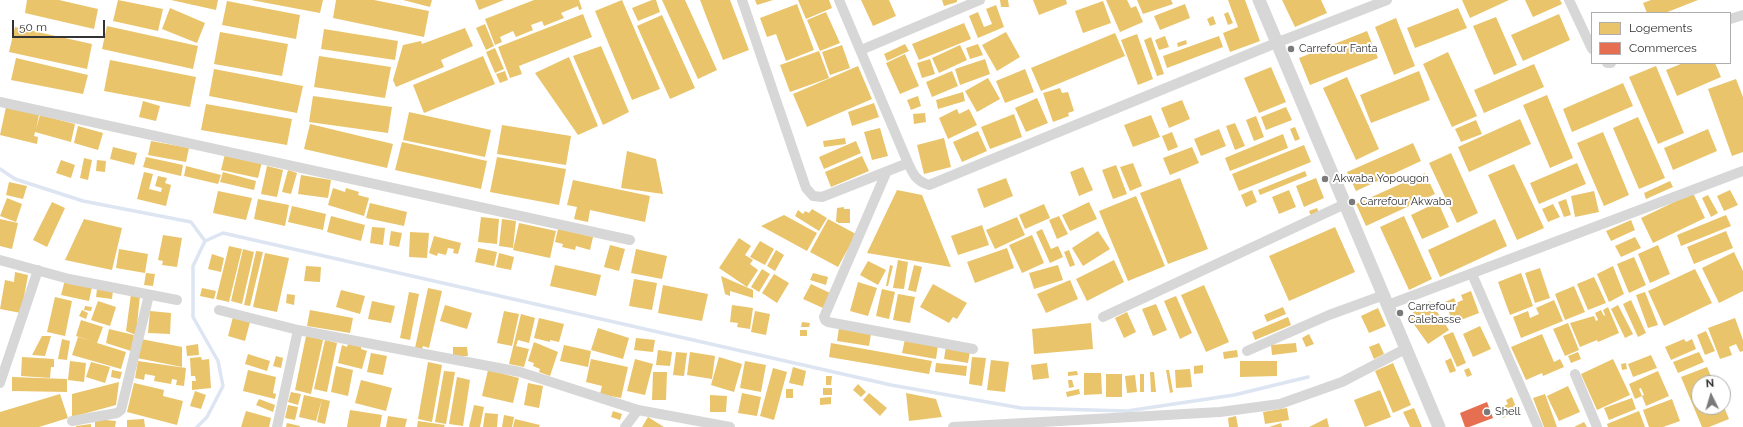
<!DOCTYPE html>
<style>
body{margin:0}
#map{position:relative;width:1743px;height:427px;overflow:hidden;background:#fff;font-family:Raleway,sans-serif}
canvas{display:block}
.legend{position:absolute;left:1591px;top:12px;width:140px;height:52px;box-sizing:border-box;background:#fff;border:1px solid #adadad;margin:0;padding:5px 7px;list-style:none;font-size:12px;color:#333}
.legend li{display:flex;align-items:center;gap:8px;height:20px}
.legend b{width:20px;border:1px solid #adadad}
.north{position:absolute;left:1691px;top:375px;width:40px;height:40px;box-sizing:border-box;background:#fff;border:1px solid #adadad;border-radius:50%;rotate:355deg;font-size:11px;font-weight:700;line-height:16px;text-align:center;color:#333}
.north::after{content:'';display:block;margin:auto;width:14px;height:18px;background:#7a7a7a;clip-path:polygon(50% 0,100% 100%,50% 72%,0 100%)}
.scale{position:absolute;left:12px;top:20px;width:93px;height:18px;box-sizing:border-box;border:2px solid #333;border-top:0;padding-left:5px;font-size:12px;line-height:14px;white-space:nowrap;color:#333;-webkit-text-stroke:3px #fff;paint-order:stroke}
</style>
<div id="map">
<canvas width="1743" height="427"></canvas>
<ul class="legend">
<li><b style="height:11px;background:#e9c46a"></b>Logements</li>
<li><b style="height:11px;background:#e76f51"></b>Commerces</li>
</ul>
<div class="north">N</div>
<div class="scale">50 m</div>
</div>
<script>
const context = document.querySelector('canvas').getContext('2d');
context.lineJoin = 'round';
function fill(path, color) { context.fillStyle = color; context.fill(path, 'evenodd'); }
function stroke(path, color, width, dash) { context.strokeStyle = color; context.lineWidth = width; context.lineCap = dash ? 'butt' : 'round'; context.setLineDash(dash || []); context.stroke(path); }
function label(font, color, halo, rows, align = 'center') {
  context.font = font + ' Raleway,sans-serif'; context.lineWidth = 4; context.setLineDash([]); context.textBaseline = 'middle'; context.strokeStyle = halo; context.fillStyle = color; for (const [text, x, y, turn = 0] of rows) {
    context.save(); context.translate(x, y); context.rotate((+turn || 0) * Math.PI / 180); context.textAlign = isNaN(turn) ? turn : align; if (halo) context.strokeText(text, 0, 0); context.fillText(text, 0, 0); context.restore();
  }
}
const homes = new Path2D(`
 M27,0H59L98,9L94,29L25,13Z
 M118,0L163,9L158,31L113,21Z
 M171,0H218L216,10Z
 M251,0H323L320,13Z
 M336,0H374L429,11L424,37L333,18Z
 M403,0H432L430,7Z
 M475,0H504L479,10Z
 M534,0H579L582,9L579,10L578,6L561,13L564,18L544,26L542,21L531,25L533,30L516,37L513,31L500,37L502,42L495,45L485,19Z
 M622,0L660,89L632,100L595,11Z
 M652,0H656L660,12L638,21L632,8Z
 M662,0H685L717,70L698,79Z
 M700,0H730L749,50L723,60Z
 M755,0H773L757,5Z
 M798,0H829L832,8L806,19Z
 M861,0H889L896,16L873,26Z
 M942,0H957V2L944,6Z
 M1000,0H1008L1009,7H1001Z
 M1033,0H1066L1067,4L1039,15Z
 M1106,0H1127L1131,8L1136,6L1143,22L1120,32Z
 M1137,0H1171L1173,4L1143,14Z
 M1228,0H1245L1260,41L1230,52L1223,33L1238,27Z
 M1282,0H1321L1327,13L1295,27Z
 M1462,0H1509L1470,18Z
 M1525,0H1560L1562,4L1533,17Z
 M1651,0H1698L1665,13H1647L1643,3Z
 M227,1L300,15L296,39L222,25Z
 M1103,1L1111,23L1083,33L1075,11Z
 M797,4L814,50L786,61L776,34L767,37L760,18Z
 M1185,4L1190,18L1160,30L1154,16Z
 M996,5L1004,27L978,38L969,16L978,12L984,27L992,24L986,9Z
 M170,8L205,23L197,43L162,29Z
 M1458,8L1467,28L1415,48L1407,28Z
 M826,12L840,43L820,51L807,20Z
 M1228,12L1233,23L1228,25L1224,14Z
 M583,14L592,37L519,66L522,74L510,78L498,47Z
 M1559,14L1570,40L1523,61L1511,35Z
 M662,15L695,88L670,99L637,26Z
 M1213,16L1216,24L1210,26L1207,19Z
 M1496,17L1517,65L1494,75L1473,26Z
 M1396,18L1415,66L1394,75L1375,27Z
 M964,23L971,39L919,60L912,44Z
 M485,24L494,46L486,50L476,28Z
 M107,26L198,46L193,69L102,49Z
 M15,27L92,44L87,69L9,52Z
 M465,28L473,46L441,60L444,67L396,87L393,80L403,45L421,41L422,44Z
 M324,29L398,41L395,60L321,49Z
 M1367,31L1378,58L1310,85L1299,58Z
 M220,32L288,44L282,76L214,64Z
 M1006,32L1020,57L997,71L982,45Z
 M1115,33L1125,56L1041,91L1031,68Z
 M1137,34L1153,79L1138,85L1121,40Z
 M1165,36L1169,47L1159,50L1155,40Z
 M1219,36L1223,47L1167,68L1163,56Z
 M1151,37L1164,74L1157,76L1144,40Z
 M1186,40L1187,44L1178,47L1177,43Z
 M905,44L909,51L887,61L884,54Z
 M978,44L983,55L970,59L966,48Z
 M842,45L850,68L830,75L822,52Z
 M960,45L967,60L939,73L932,58Z
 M601,46L629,112L603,125L573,56Z
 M495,48L504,69L495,73L486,52Z
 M819,51L829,78L790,92L780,65Z
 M1448,52L1477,116L1452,127L1423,64Z
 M905,54L919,86L900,94L886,63Z
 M319,56L391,67L385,98L314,87Z
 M483,56L495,84L424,113L413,85Z
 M569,57L598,126L578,135L535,73Z
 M16,58L88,75L83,94L11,80Z
 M930,59L935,74L922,78L917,63Z
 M985,59L990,74L960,85L955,69Z
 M110,60L196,77L190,107L104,91Z
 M1683,63H1715L1721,77L1677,96L1666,70Z
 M1534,64L1544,87L1484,113L1474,90Z
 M858,66L872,99L807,127L793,94Z
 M1656,66L1684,133L1658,144L1629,77Z
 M1271,67L1286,102L1259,113L1244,78Z
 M214,69L303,86L297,113L209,96Z
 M1025,69L1034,92L1005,103L996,81Z
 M505,71L508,80L500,83L496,74Z
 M952,71L958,86L932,97L926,82Z
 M1419,71L1430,100L1371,123L1360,95Z
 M1347,77L1379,149L1356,160L1323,88Z
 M988,78L1000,99L977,112L965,91Z
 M1736,79L1743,97V152L1732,156L1708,89Z
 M1623,83L1633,106L1572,132L1563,109Z
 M1060,88L1062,93L1068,92L1074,111L1068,113L1069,116L1053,122L1043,93Z
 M963,92L965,101L938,109L936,100Z
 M1547,95L1573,158L1550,168L1523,105Z
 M313,96L392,107L388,133L309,122Z
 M918,96L921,106L911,110L907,100Z
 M1037,98L1048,123L1026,132L1015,108Z
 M1182,100L1190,119L1169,128L1161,108Z
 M143,101L160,106L156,121L139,117Z
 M874,103L879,117L852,126L848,112Z
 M206,104L292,119L287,145L201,130Z
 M6,107L39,115L36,129L40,115L75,124L71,142L35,132L34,136L38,137L37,144L0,135Z
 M1286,107L1292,120L1266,130L1261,117Z
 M957,109L959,114L969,109L977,125L948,139L939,118Z
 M409,112L491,130L485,157L403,140Z
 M925,113L926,122L914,124L913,114Z
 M1014,114L1022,137L990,149L981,127Z
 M1151,115L1160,137L1133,147L1124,125Z
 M1256,116L1264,137L1254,141L1246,120Z
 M1638,117L1665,178L1639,189L1613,128Z
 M1520,119L1531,144L1469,172L1458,147Z
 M1476,120L1482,134L1461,142L1455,129Z
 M1235,123L1245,146L1235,150L1226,126Z
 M310,124L393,144L387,168L304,149Z
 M502,125L571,136L566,165L497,154Z
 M78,126L103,133L98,150L74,143Z
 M1295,127L1300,139L1295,141L1290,129Z
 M880,128L888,156L872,160L864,132Z
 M1219,129L1226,146L1201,156L1194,139Z
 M1708,129L1717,151L1673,170L1664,148Z
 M978,131L987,151L962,162L953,142Z
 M1172,132L1178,147L1168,151L1162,136Z
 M1603,132L1629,195L1604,206L1577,143Z
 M1283,134L1288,148L1230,171L1225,158Z
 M845,138L846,144L824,147L823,141Z
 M944,138L951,167L924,174L917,145Z
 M151,141L189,148L186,162L148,155Z
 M856,141L861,153L824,169L819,157Z
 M402,142L487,161L481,189L395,170Z
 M1413,143L1421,161L1356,191L1347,172Z
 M1304,145L1311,162L1239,191L1232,174Z
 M113,147L137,153L134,165L110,159Z
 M1192,147L1199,163L1170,175L1163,158Z
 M627,151L656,159L663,194L621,188Z
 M1451,153L1478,213L1457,223L1429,163Z
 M225,154L262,162L258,178L221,170Z
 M862,156L869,171L831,187L825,172Z
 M146,157L183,165L181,176L143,167Z
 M497,157L566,169L559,205L490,192Z
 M84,158L92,160L88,180L80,178Z
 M61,160L75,165L71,178L56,173Z
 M97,160L106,161L105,172L96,171Z
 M1133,163L1142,186L1130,191L1120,167Z
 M1577,163L1586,184L1539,204L1530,183Z
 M1514,164L1544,228L1517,240L1488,175Z
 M1116,165L1127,194L1113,199L1102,170Z
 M186,166L221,175L218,184L184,176Z
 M267,166L283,170L277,197L261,194Z
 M1083,167L1093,190L1079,196L1070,172Z
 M288,170L297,173L291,194L282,192Z
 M1305,171L1307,176L1260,195L1258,190Z
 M144,172L153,174L149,189L161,192L162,188L155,186L158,176L167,178L165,183L171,185L166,206L137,199Z
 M223,172L256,181L254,190L220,182Z
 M1425,173L1435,194L1366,226L1356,204Z
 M301,175L331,180L328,198L298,194Z
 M1006,178L1013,196L984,208L977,189Z
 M1180,178L1208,249L1168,264L1140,193Z
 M1316,178L1324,198L1304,207L1296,186Z
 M573,180L650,196L645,222L590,210L588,222L574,219L577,207L567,205Z
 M1670,181L1673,187L1646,199L1644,193Z
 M9,182L27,186L23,199L6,195Z
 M333,188L345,192L346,188L359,192L358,195L369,198L364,216L328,205Z
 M897,190L922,195L951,267L867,253Z
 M1252,190L1257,202L1246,207L1241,195Z
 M1289,190L1296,207L1279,214L1272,197Z
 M1730,190L1738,205L1724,211L1717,196Z
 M218,191L252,198L246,220L213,213Z
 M1594,191L1599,212L1575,217L1571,196Z
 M1693,193L1705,218L1653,243L1641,218Z
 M1708,195L1718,213L1711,217L1702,198Z
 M1136,196L1165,266L1128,281L1099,211Z
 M7,198L22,204L16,222L0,216Z
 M258,199L289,205L285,226L254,219Z
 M1566,199L1571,215L1564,217L1558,202Z
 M52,202L65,208L47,247L33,240Z
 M1089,202L1097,219L1070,231L1062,215Z
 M1438,202L1449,227L1422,239L1411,215Z
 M370,203L407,212L404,226L366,218Z
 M1044,204L1050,218L1025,229L1019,215Z
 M1553,204L1560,217L1548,222L1542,209Z
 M292,206L326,214L323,230L288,222Z
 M844,207V209H850V223H838V222H836L837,208Z
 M1317,208L1320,215L1312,218L1309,211Z
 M812,209L827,218L819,231L795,216L798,210L803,214L805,211L809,213Z
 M784,215L817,233L807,251L761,226Z
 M1726,215L1731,226L1681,246L1677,235Z
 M331,216L365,225L361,241L327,232Z
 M1059,216L1068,234L1057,239L1049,220Z
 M1404,216L1432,279L1409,290L1380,227Z
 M481,217L499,219L497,244L478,242Z
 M1017,217L1025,235L995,249L986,230Z
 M0,219L18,223L12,249L0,246Z
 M84,219L122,228L112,270L65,260Z
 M502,219L516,221L513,248L499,246Z
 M828,219L856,234L838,267L810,252Z
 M1495,219L1507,246L1440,277L1428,250Z
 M1631,220L1635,230L1611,241L1606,231Z
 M519,223L556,231L550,258L513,250Z
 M982,225L989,245L958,255L951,236Z
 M372,227L385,228L383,245L370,243Z
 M1335,227L1355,272L1289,301L1269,256Z
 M558,229L593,237L590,250L576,246L575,250L562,247L563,244L555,242Z
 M1042,229L1051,249L1058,246L1063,257L1050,263L1036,232Z
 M391,231L402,233L399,247L389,245Z
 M1098,231L1110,249L1083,266L1072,248Z
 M1726,231L1733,248L1694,264L1687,247Z
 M410,232L429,233L427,258L409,257Z
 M163,235L182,238L177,267L162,265L163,261L158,260Z
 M1032,235L1044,263L1022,273L1009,245Z
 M434,236L461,243L458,254L453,253L454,249L448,248L446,255L438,253L437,256L429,253Z
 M1635,237L1641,248L1621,257L1615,246Z
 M739,238L751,246L745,255L753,260L750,264L758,270L747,287L719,268Z
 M760,241L774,249L765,265L750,257Z
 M610,245L625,249L619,271L604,267Z
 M1658,245L1670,274L1650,283L1638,254Z
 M229,246L242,249L229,302L216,299Z
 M478,248L497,252L494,266L475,262Z
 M1007,248L1014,268L975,283L967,262Z
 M119,249L148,254L145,273L116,268Z
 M243,249L254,252L242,304L231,301Z
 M636,249L667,256L662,279L631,273Z
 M776,250L784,255L775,271L767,266Z
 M1069,250L1075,265L1070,267L1064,252Z
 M256,251L263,252L250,306L244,305Z
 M1734,252L1743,271V291L1719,303L1702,268Z
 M265,253L289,258L277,312L253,307Z
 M499,253L514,257L511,270L496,267Z
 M212,254L224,258L221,272L208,269Z
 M1634,257L1646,285L1629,293L1617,264Z
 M898,260L908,262L904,289L893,288Z
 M1114,260L1124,282L1087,301L1076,279Z
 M868,261L886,270L878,285L860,275Z
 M555,265L601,275L596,296L550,286Z
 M890,265L893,266L888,286H886Z
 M914,265L922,267L916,292L908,290Z
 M1058,265L1063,280L1034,289L1029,273Z
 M306,266L321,267L320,282L304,281Z
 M1613,266L1624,294L1609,302L1597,274Z
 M1540,268L1550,298L1535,303L1525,273Z
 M762,269L770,274L759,292L751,287Z
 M1695,269L1712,303L1664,326L1648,291Z
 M15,272L28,275L21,313L0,309L5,280L14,282Z
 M146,273L155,274L153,286L144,285Z
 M813,273L828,277L826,285L810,280Z
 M1521,273L1533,306L1510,315L1498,282Z
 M774,274L789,283L777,303L762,293Z
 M721,276L753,290V298L730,291V296L725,294Z
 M1594,277L1606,303L1588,310L1577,284Z
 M634,279L657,283L652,310L629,306Z
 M65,280L92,287L89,301L61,295Z
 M1070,280L1078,299L1046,313L1037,294Z
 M858,282L877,288L868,316L850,311Z
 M811,284L830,293L823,308L803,299Z
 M933,284L967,303L957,319L953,317L949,323L920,307Z
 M663,285L708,294L702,321L658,313Z
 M1204,285L1229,342L1206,352L1181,295Z
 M1574,286L1585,312L1565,320L1555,294Z
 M202,288L216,291L214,299L200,296Z
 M428,288L442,291L429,348L423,346L422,349L415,348Z
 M97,289L113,290L112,299L96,297Z
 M882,289L895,292L889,319L876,316Z
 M341,290L365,296L360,314L336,307Z
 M1471,291L1479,313L1453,323L1445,302L1454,298L1456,303L1463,300L1461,295Z
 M409,292L419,294L410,340L400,338Z
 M1645,292L1658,325L1648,328L1636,295Z
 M131,294L140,295L136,335L126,331Z
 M287,294L295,295L294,305L286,303Z
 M898,294L915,297L910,323L893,320Z
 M1176,296L1192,333L1180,339L1164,301Z
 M55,297L72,301L65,336L47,332Z
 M1554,300L1563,321L1521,338L1513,317L1528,311L1530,318L1539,314L1536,308Z
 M1631,300L1646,333L1638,337L1623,304Z
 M98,301L116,307L110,326L91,320Z
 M372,301L395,306L391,323L368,319Z
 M1430,301L1449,330L1428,344L1408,316Z
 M1156,304L1167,330L1153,336L1142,309Z
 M445,305L472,313L467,329L440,321Z
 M732,305L753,308L750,329L737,327L738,323L730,322Z
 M1618,305L1633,334L1625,338L1611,309Z
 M85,306L92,307L91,311L84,310Z
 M1283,307L1286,314L1267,322L1264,315Z
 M1608,307L1619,333L1598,342L1597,340L1580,347L1570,323L1594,316L1596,321L1598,320L1595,313L1601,310L1604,316L1605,315L1603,310Z
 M1378,308L1386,326L1369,333L1361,316Z
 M82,310L88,313L86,319L79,316Z
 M310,310L353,318L350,333L307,326Z
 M150,311L171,313L170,334L148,333Z
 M504,311L519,314L512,346L497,343Z
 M755,311L770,314L766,335L751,332Z
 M1127,312L1136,332L1124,338L1115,318Z
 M521,314L535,318L529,343L518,340L516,346L529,349L524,367L509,364Z
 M233,317L250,322L245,341L228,336Z
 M1288,317L1291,325L1255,340L1252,332Z
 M539,318L564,324L559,342L550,340V342L534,338Z
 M1735,318L1743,340V351L1740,352L1736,344L1729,347L1732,355L1720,359L1708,328Z
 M81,320L103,327L97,343L76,336Z
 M802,322L810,323L809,327H801Z
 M1091,323L1093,349L1034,354L1032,329Z
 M1568,323L1579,350L1565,356L1553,329Z
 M1480,326L1491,349L1473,357L1463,334Z
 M598,328L629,338L623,359L591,350Z
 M839,328L871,334L869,346L837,341Z
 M109,329L134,335L131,351L106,343Z
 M800,330H807V336H800Z
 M1706,331L1715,351L1705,355L1697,335Z
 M1453,332L1466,363L1457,367L1443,336Z
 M1309,334L1314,344L1306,347L1302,338Z
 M1542,334L1554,362L1560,359L1564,367L1543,376L1542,373L1526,380L1511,347Z
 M42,336H51L45,356L32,355Z
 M306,336L323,340L311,394L295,390Z
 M78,337L126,352L121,369L72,355Z
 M636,338L655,340L653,352L634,350Z
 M62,339L70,341L67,360L58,359Z
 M141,339L182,347V367L137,358Z
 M905,339L938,345L936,359L902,353Z
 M1684,339L1686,342L1692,339L1696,349L1671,360L1665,347Z
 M325,340L337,343L327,392L314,389Z
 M534,342L558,352L550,376L539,372L540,369L533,366L534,363L528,361Z
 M831,343L932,361L929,374L829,357Z
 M1296,343L1297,352L1272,355L1271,345Z
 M1379,343L1384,354L1374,359L1369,347Z
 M198,344L199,355L187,356L186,346Z
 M348,344L361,347V349L367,351L362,369L338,363L342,345L347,347Z
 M564,345L591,351L588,367L560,361Z
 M946,346L970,351L968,363L944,359Z
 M453,347H467L468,356H453Z
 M658,350L672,352L670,366L656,365Z
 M1237,350L1238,357L1224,359L1223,352Z
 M676,352L687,353L684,376L673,375Z
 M690,352L715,356L712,379L687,375Z
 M1578,352L1581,359L1571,363L1568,356Z
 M1699,352L1704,362L1678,373L1673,362Z
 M371,353L387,356L383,375L367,372Z
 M248,354L270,361L267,371L245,364Z
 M1651,355L1657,368L1633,377L1628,364Z
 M276,356L283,358L281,368L273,366Z
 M22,357L54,359V367H51L50,378L21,376Z
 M201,357L202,360L209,359L211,388L192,390V381H196L195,376H191L190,358Z
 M719,357L742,364L734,392L711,385Z
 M972,357L986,358L982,386L969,384Z
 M1451,358L1456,371L1450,373L1445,361Z
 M591,359L628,367L621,398L600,394L602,386L586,382Z
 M635,359L653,364L645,395L627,391Z
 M1613,359L1630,395L1597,410L1581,374Z
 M991,360L1009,362L1005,392L987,390Z
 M70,361L86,363L84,382L68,380Z
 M138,361L186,368L184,386L176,385L177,380L172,379L171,384L154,381L155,376L145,374L144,380L135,378Z
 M745,361L766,365L761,392L740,388Z
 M1240,361H1277V376L1240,377Z
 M91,362L110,367L105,383L86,377Z
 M428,362L442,365L432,422L418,419Z
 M936,363L967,366L966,376L935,372Z
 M1047,363L1049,378L1033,380L1031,365Z
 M1393,363L1411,405L1393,413L1375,371Z
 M1626,363L1627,369L1622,370L1621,364Z
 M1203,365V373L1194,374V366Z
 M336,366L353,370L348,396L331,392Z
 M793,367L806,371L803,386L789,383Z
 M1707,367L1714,383H1699V407H1724L1729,419L1709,427H1702L1681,377Z
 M773,368L787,372L774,420L760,416Z
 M1469,368L1472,375L1467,377L1464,370Z
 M1190,369L1192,387L1176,388L1175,370Z
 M112,370L122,372L120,379L111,377Z
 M248,370L276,377L273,393L276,394L275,399L243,391Z
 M488,370L519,378L513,403L482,396Z
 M1166,370H1169L1173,392L1170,393Z
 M444,371L455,372L446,424L435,422Z
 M1077,371L1078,375L1068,376V372Z
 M1658,371L1669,396L1646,406L1642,396L1644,395L1641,388L1639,389L1642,396L1635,399L1629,384Z
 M653,372H667L666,400H652Z
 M1150,372H1154L1156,392H1151Z
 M1084,373H1101L1102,394L1084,395Z
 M1106,374H1122V397H1106Z
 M1140,374H1144V392H1140Z
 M1135,375L1137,392L1127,393L1125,376Z
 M826,376H832L831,385H826Z
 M12,377L67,379V392L12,391Z
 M457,377L470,380L463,426L449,424Z
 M361,380L392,388L386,411L355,403Z
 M1068,380H1072L1074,387L1069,388Z
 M119,382L116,405L72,417V394Z
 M134,383L164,390L163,396L183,401L177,425L127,412Z
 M528,383L543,386L539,408L524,405Z
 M858,384L866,392L861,397L853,390Z
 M1568,386L1580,412L1559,421L1547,396Z
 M823,388H832V395H823Z
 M786,389H793V398H786Z
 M1079,389L1080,394L1067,397L1066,392Z
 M1380,390L1391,417L1365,427L1354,400Z
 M195,391L206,395L201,409L190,406Z
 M291,392L301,394L298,405L288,402Z
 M742,393L761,397L757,416L738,413Z
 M869,393L887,408L880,416L863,400Z
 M906,393L936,399L942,417L909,421Z
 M60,394L68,418L39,427H0V412Z
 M1545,394L1557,427H1544L1533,398Z
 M304,395L322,399L316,421L299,417Z
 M710,395L727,396L726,412H710Z
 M831,397V404L820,405V398Z
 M1512,397L1518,412L1503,418L1499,408L1508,404L1506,400Z
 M1632,398L1636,409L1609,420L1604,408Z
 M259,399L275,405L273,412L256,405Z
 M322,399L330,401L325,424L317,422Z
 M1672,399L1680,421L1663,427H1649L1643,410Z
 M288,405L298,407L295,420L285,418Z
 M474,405L484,407L480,427H469Z
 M1287,408L1289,420L1265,424L1263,412Z
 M1414,408L1422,427H1410L1403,412Z
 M350,410L382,415L380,427H347Z
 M246,411L271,418L269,427H241Z
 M613,411L622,414L620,420L611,417Z
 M1639,411L1645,427H1608L1607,424Z
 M485,413L498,414L497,427H483Z
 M504,415L514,417L512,427H502Z
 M388,416L407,419L405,427H386Z
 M1236,416L1238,427H1229L1228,418Z
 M648,417L664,427H642Z
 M1327,418L1329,427H1309Z
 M95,419L116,421L115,427H95Z
 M144,419L145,427H127V420Z
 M515,419L540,425L539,427H513Z
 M418,421L445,425L444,427H417Z
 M1584,422L1587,427H1574Z
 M287,423L300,426V427H286Z
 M1281,423L1282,427H1269Z
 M91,424V427H76V426Z`);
const shops = new Path2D(`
 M1487,402L1493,418L1469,427H1465L1460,413Z`);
const stream = new Path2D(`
 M0,169L15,179L83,201L191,222L205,241
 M197,427L207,417L223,386L218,361L193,317V266L205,241L223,233L891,385L1021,408L1127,411L1234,395L1308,377`);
const minor = new Path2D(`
 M742,0L806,188L813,196L822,197L908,163
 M839,0L908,163C913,174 916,181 929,185L1276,43L1387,0
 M1569,0L1592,49
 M1730,19L1743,15
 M861,50L980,0
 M1607,63H1611
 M0,102L630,240
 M886,173L824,317L825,320L828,322L973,349
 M0,260L69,279L177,300
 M1472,274L1538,427
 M1388,305L1743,171
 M219,310L298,330L520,372L638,410L730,427
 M1103,317L1345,204
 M1247,351L1329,315L1384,295
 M1575,374L1597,427
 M0,383L38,270
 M72,421L117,413L121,410L149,295
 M277,427L298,330
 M625,427L638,410
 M953,427L1220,412L1280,404L1342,382L1407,348`);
const tertiary = new Path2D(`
 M1259,0L1439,427`);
const markers = [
 [1291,49,4,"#7a7a7a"],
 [1325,179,4,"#7a7a7a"],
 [1352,202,4,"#7a7a7a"],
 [1400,313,4,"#7a7a7a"],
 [1487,412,4,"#7a7a7a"]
];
const poiNames = [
 ["Carrefour Fanta",1299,49],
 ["Akwaba Yopougon",1333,179],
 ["Carrefour Akwaba",1360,202],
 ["Carrefour",1408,307],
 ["Calebasse",1408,320],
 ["Shell",1495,412]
];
fill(homes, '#e9c46a');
fill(shops, '#e76f51');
stroke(stream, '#dde5f2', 3.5);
stroke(minor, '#d7d7d7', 10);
stroke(tertiary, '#d7d7d7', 13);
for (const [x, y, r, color] of markers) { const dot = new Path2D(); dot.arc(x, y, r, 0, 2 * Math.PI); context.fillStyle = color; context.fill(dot); stroke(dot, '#fff', 1.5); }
label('11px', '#333', '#fff', poiNames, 'left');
</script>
